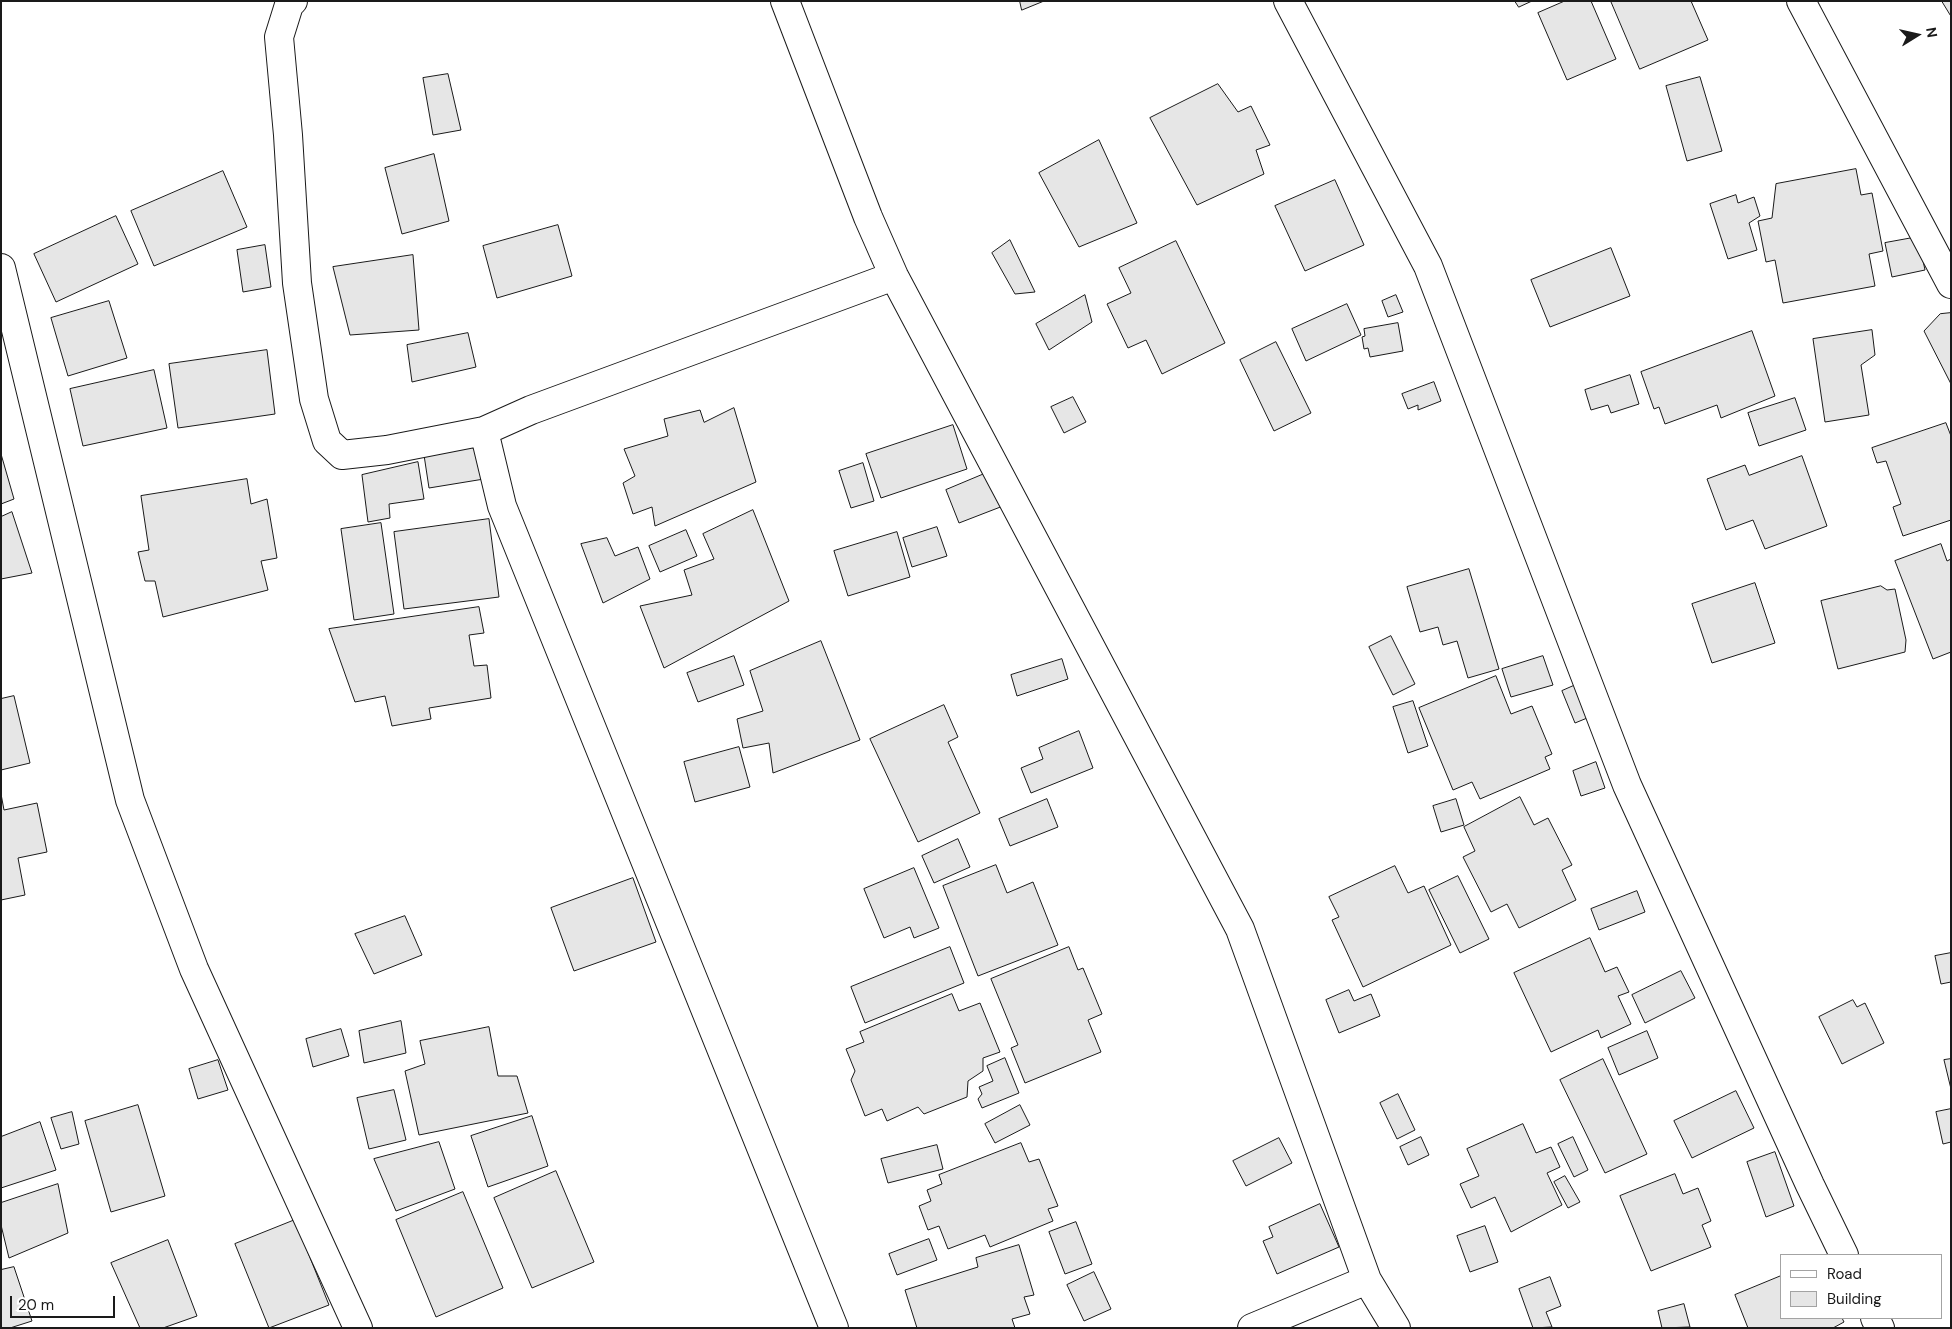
<!DOCTYPE html>
<style>
body{margin:0}
#map{position:relative;width:1952px;height:1329px;overflow:hidden;background:#fff;font-family:"DM Sans",sans-serif}
canvas{display:block}
.frame{position:absolute;inset:0;border:2px solid #1a1a1a;pointer-events:none}
.legend{position:absolute;left:1780px;top:1254px;width:162px;height:65px;box-sizing:border-box;background:#fff;border:1px solid #a3a3a3;margin:0;padding:6px 9px;list-style:none;font-size:15px;color:#1a1a1a}
.legend li{display:flex;align-items:center;gap:10px;height:25px}
.legend b{width:25px;border:1px solid #a3a3a3}
.north{position:absolute;left:1892px;top:10px;width:50px;height:50px;-webkit-text-stroke:4px #fff;paint-order:stroke;rotate:80deg;font-size:14px;font-weight:700;line-height:20px;text-align:center;color:#1a1a1a}
.north::after{content:'';display:block;margin:auto;width:18px;height:22px;background:#1a1a1a;clip-path:polygon(50% 0,100% 100%,50% 72%,0 100%)}
.scale{position:absolute;left:10px;top:1296px;width:105px;height:22px;box-sizing:border-box;border:2px solid #1a1a1a;border-top:0;padding-left:6px;font-size:15px;line-height:18px;white-space:nowrap;color:#1a1a1a;-webkit-text-stroke:4px #fff;paint-order:stroke}
</style>
<div id="map">
<canvas width="1952" height="1329"></canvas>
<div class="frame"></div>
<ul class="legend">
<li><b style="height:6px;background:#fff"></b>Road</li>
<li><b style="height:14px;background:#e6e6e6"></b>Building</li>
</ul>
<div class="north">N</div>
<div class="scale">20 m</div>
</div>
<script>
const context = document.querySelector('canvas').getContext('2d');
context.lineJoin = 'round';
function fill(path, color) { context.fillStyle = color; context.fill(path, 'evenodd'); }
function stroke(path, color, width, dash) { context.strokeStyle = color; context.lineWidth = width; context.lineCap = dash ? 'butt' : 'round'; context.setLineDash(dash || []); context.stroke(path); }
const building = new Path2D(`
 M1020,1H1044L1022,10Z
 M1515,1H1532L1519,7Z
 M1565,1H1591L1616,59L1567,80L1538,13Z
 M1611,1H1691L1708,40L1640,69Z
 M1942,1H1951V16Z
 M448,74L461,130L433,135L423,78Z
 M1700,77L1722,151L1687,161L1666,86Z
 M1218,84L1238,112L1251,106L1270,145L1256,150L1264,174L1197,205L1150,118Z
 M1099,140L1137,223L1079,247L1039,173Z
 M434,154L449,221L402,234L385,168Z
 M1856,169L1861,195L1872,193L1883,251L1869,254L1875,286L1783,303L1775,260L1766,262L1758,221L1772,218L1776,184Z
 M223,171L247,227L154,266L131,211Z
 M1335,180L1364,245L1305,271L1275,206Z
 M1736,195L1738,203L1754,197L1760,216L1749,223L1757,250L1728,259L1710,204Z
 M116,216L138,264L56,302L34,254Z
 M558,225L572,276L497,298L483,246Z
 M1918,237L1925,270L1892,277L1885,243Z
 M1010,240L1035,292L1015,294L992,253Z
 M1176,241L1225,343L1162,374L1146,340L1128,348L1107,304L1131,293L1119,268Z
 M265,245L271,287L243,292L237,250Z
 M1611,248L1630,296L1550,327L1531,280Z
 M413,255L419,330L350,335L333,267Z
 M1085,295L1092,322L1049,350L1036,324Z
 M1396,295L1403,312L1388,317L1382,301Z
 M109,301L127,358L68,376L51,318Z
 M1347,304L1361,335L1306,361L1292,329Z
 M1951,313V384L1924,331L1940,314Z
 M1398,323L1403,351L1370,357L1368,348L1364,349L1362,337L1365,336L1364,329Z
 M1872,330L1875,355L1861,365L1869,415L1825,422L1813,339Z
 M1752,331L1775,396L1721,418L1717,405L1665,424L1659,407L1654,409L1641,372Z
 M468,333L476,367L412,382L407,345Z
 M1276,342L1311,413L1274,431L1240,360Z
 M267,350L275,414L178,428L169,364Z
 M154,370L167,428L83,446L70,389Z
 M1630,375L1639,404L1611,413L1608,405L1591,410L1585,390Z
 M1434,382L1441,401L1418,410V405L1408,409L1402,394Z
 M1073,397L1086,422L1064,433L1051,407Z
 M1795,398L1806,430L1759,446L1748,413Z
 M734,408L756,482L655,526L652,507L633,514L623,483L635,476L624,449L668,436L664,419L700,410L704,422Z
 M1946,423L1951,436V520L1903,536L1893,507L1901,504L1886,461L1877,463L1872,448Z
 M953,425L967,469L881,498L866,454Z
 M479,446L484,479L429,488L424,455Z
 M1,454L14,499L1,504Z
 M1802,456L1827,526L1765,549L1753,520L1726,530L1707,479L1745,465L1749,475Z
 M418,462L424,499L389,504L390,518L368,522L362,475Z
 M863,463L874,501L851,508L839,471Z
 M989,472L1003,506L959,523L946,490Z
 M247,479L251,504L267,499L277,558L261,561L268,590L163,617L155,581H145L138,552L149,550L141,496Z
 M753,510L789,601L664,668L640,606L692,595L684,570L714,559L703,534Z
 M12,512L32,573L1,579V517Z
 M489,519L499,597L404,609L394,532Z
 M381,523L394,614L354,620L341,529Z
 M937,527L947,556L912,567L903,538Z
 M686,530L697,556L660,572L649,546Z
 M897,532L910,577L848,596L834,551Z
 M607,538L615,556L638,547L650,579L603,603L581,544Z
 M1941,544L1947,561L1951,559V652L1933,659L1895,561Z
 M1469,569L1499,669L1468,678L1457,641L1443,645L1438,627L1420,632L1407,587Z
 M1755,583L1775,643L1712,663L1692,604Z
 M1881,586L1887,590L1895,589L1906,640L1905,652L1838,669L1821,601Z
 M479,607L484,633L469,635L474,666L487,665L491,698L429,708L431,719L392,726L385,696L355,702L329,629Z
 M1391,636L1415,684L1393,695L1369,647Z
 M821,641L860,740L773,773L769,743L743,748L737,719L763,711L750,671Z
 M734,656L744,685L698,702L687,673Z
 M1543,656L1553,685L1511,697L1502,669Z
 M1062,659L1068,679L1017,696L1011,675Z
 M1496,676L1511,714L1532,706L1552,754L1545,757L1550,769L1480,799L1472,782L1453,790L1419,708Z
 M1578,684L1592,716L1575,723L1562,691Z
 M14,696L30,763L1,770V699Z
 M1413,701L1428,746L1408,753L1393,707Z
 M944,705L958,737L948,742L980,813L918,842L870,739Z
 M1079,731L1093,768L1031,793L1021,768L1043,759L1039,748Z
 M739,747L750,787L695,802L684,762Z
 M1596,762L1605,788L1581,796L1573,771Z
 M1,794L4,810L37,803L47,852L18,858L25,895L1,900Z
 M1520,797L1534,825L1548,818L1572,865L1562,870L1576,900L1519,928L1507,904L1491,912L1463,857L1475,851L1464,827Z
 M1047,799L1058,827L1010,846L999,819Z
 M1456,799L1464,825L1441,832L1433,806Z
 M958,839L970,867L934,883L922,856Z
 M996,865L1007,893L1033,882L1058,945L978,976L943,886Z
 M1395,866L1408,893L1424,886L1451,945L1363,987L1332,920L1339,917L1329,897Z
 M914,868L939,928L914,938L910,927L884,938L864,889Z
 M1458,876L1489,939L1460,953L1429,890Z
 M633,878L656,942L574,971L551,908Z
 M1637,891L1645,912L1599,930L1591,909Z
 M405,916L422,955L374,974L355,934Z
 M1590,938L1605,972L1617,967L1629,992L1618,996L1631,1024L1601,1038L1598,1030L1551,1052L1514,973Z
 M950,947L964,983L865,1023L851,987Z
 M1069,947L1078,970L1083,968L1102,1014L1088,1020L1101,1052L1025,1083L1011,1048L1018,1045L991,979Z
 M1951,953V982L1941,984L1935,956Z
 M1681,971L1695,998L1645,1023L1632,995Z
 M1349,990L1354,1001L1371,994L1380,1016L1339,1033L1326,1000Z
 M952,994L959,1011L980,1003L1000,1052L983,1058V1071L968,1081L967,1097L924,1114L918,1107L887,1121L882,1109L865,1116L851,1080L855,1071L846,1049L864,1042L860,1032Z
 M1853,1000L1857,1007L1865,1003L1884,1043L1842,1064L1819,1017Z
 M401,1021L406,1053L364,1063L359,1031Z
 M489,1027L498,1076H517L528,1113L419,1135L405,1071L425,1064L420,1041Z
 M341,1029L349,1056L313,1067L306,1039Z
 M1647,1031L1658,1058L1619,1075L1608,1048Z
 M1005,1058L1019,1093L982,1108L978,1099L982,1094L979,1087L993,1081L987,1066Z
 M1603,1059L1647,1154L1605,1173L1560,1080Z
 M1951,1059V1089L1944,1060Z
 M218,1060L228,1090L198,1099L189,1069Z
 M394,1090L406,1140L369,1149L357,1098Z
 M1736,1091L1754,1128L1692,1158L1674,1121Z
 M1398,1094L1415,1130L1397,1139L1380,1103Z
 M138,1105L165,1196L111,1212L85,1121Z
 M1020,1105L1030,1125L995,1143L985,1124Z
 M1951,1109V1142L1943,1144L1936,1112Z
 M72,1112L79,1144L61,1149L51,1118Z
 M532,1116L548,1166L488,1187L471,1136Z
 M40,1122L56,1170L1,1188V1137Z
 M1523,1124L1536,1153L1551,1147L1560,1167L1547,1173L1562,1205L1511,1232L1495,1197L1471,1208L1460,1184L1479,1176L1467,1149Z
 M1421,1137L1429,1155L1408,1165L1400,1147Z
 M1573,1137L1588,1170L1574,1177L1558,1144Z
 M1279,1138L1292,1163L1246,1186L1233,1161Z
 M439,1142L455,1189L396,1211L374,1159Z
 M1021,1143L1029,1162L1039,1159L1058,1206L1048,1209L1053,1221L990,1247L985,1235L948,1249L939,1226L928,1230L919,1206L931,1201L927,1190L942,1184L939,1175Z
 M937,1145L943,1169L888,1183L881,1159Z
 M1775,1152L1794,1206L1766,1217L1747,1162Z
 M556,1171L594,1262L532,1288L494,1198Z
 M1675,1174L1683,1194L1698,1188L1711,1221L1702,1225L1711,1247L1651,1271L1620,1196Z
 M1565,1176L1580,1202L1568,1208L1554,1182Z
 M58,1184L68,1233L9,1258L1,1225V1203Z
 M463,1192L503,1288L436,1317L396,1220Z
 M1320,1204L1339,1247L1277,1274L1263,1241L1273,1237L1269,1227Z
 M295,1220L329,1305L269,1328L235,1244Z
 M1076,1222L1092,1264L1065,1274L1049,1232Z
 M1485,1226L1498,1262L1470,1272L1457,1236Z
 M929,1239L937,1260L897,1275L889,1254Z
 M168,1240L197,1316L163,1328H140L111,1263Z
 M1019,1245L1034,1295L1024,1297L1030,1314L1012,1319L1015,1328H917L905,1290L978,1267L976,1258Z
 M14,1267L32,1321L10,1328H1V1270Z
 M1094,1272L1111,1309L1084,1321L1067,1285Z
 M1781,1276V1318H1842L1844,1322L1833,1328H1748L1735,1295Z
 M1550,1277L1561,1306L1546,1312L1552,1327L1533,1328L1519,1289Z
 M1684,1304L1690,1327L1662,1328L1658,1311Z`);
const street = new Path2D(`
 M293,1L289,5L279,37L288,135L297,283L314,399L327,441L342,455L387,450L484,431
 M785,1L868,217L894,276L1240,929L1367,1280L1396,1328
 M1288,1L1428,266L1627,785L1810,1185L1844,1255
 M1801,1L1951,284
 M1,268L130,800L194,969L358,1328
 M1875,1318L1880,1328
 M834,1328L502,506L484,431L531,410L894,276
 M1252,1328L1367,1280`);
fill(building, '#e6e6e6');
stroke(building, '#1a1a1a', 1);
stroke(street, '#1a1a1a', 30);
stroke(street, '#fff', 28);
</script>
